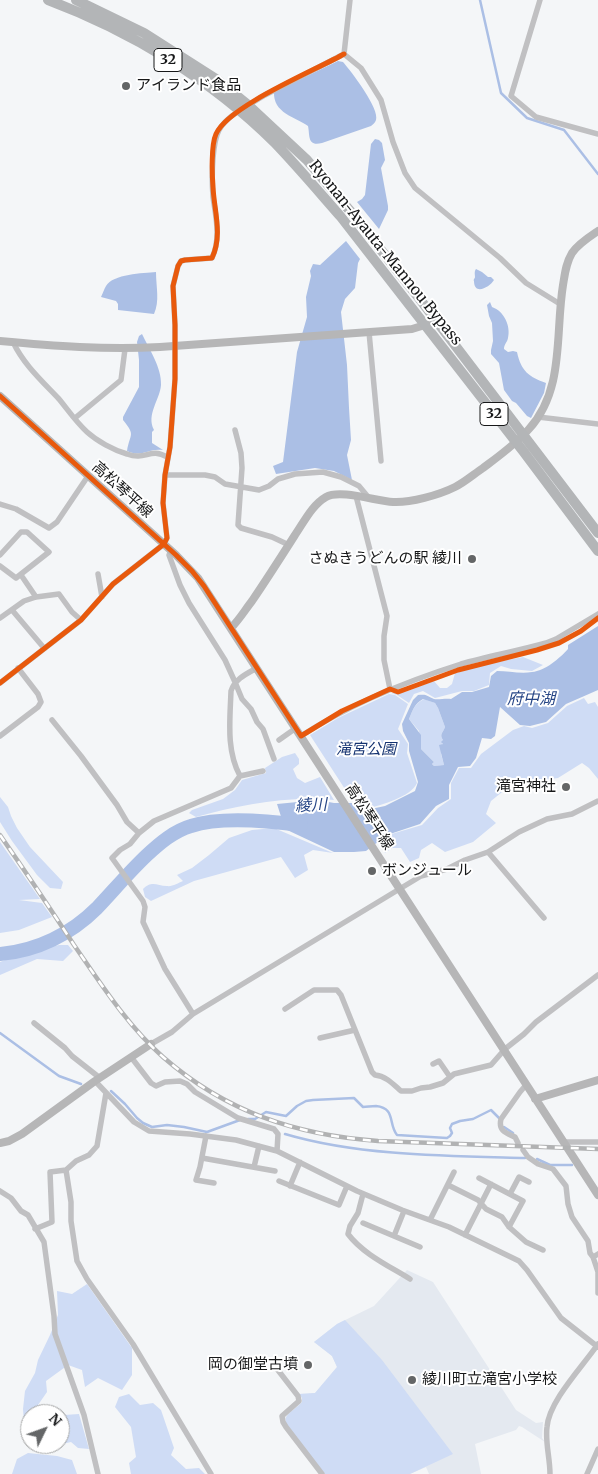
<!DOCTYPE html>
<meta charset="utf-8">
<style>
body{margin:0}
#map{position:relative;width:598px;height:1474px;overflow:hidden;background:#f4f6f8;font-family:Merriweather,serif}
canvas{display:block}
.north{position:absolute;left:20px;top:1404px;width:50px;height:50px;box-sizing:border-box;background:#fff;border:1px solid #a2a3a3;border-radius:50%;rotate:48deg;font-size:14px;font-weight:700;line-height:20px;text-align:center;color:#171819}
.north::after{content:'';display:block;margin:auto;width:18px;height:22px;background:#646667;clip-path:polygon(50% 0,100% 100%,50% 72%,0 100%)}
</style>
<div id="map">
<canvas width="598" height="1474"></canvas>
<div class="north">N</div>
</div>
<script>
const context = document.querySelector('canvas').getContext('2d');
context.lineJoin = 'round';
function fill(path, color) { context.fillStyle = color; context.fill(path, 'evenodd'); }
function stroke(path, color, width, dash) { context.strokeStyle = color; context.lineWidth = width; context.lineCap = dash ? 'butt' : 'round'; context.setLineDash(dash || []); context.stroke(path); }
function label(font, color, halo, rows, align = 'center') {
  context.font = font + ' Merriweather,"Noto Sans JP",serif'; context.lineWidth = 4; context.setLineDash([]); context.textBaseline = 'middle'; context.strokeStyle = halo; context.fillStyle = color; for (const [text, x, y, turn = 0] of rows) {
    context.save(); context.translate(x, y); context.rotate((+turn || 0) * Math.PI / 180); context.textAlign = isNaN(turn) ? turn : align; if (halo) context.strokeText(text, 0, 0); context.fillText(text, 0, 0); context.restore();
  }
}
const built = new Path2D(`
 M407,1270L433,1282L516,1410L536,1423L543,1422L542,1438L545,1442L522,1427L519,1426L516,1430L475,1444L481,1474H429L426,1467L410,1474H325L285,1418L288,1414L302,1402V1398L299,1394L315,1393L337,1367L332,1356L314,1342L337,1324L374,1306Z`);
const green = new Path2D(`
 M523,657L543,665L532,671L511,669L501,666L490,673L489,685L474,691H462L435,698L423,691L414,694L409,703L397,695L391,693L405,692L434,681L440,688H447L452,684L455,673L482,665Z
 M389,694L395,695L408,704L398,729L408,744L407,753L417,783C411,797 381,805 366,809L361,801L352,800L310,735L338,718Z
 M584,698L588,704L595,702L598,707V779L589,768L582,763L558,778L544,780L540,786H524L512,784L491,801L486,814L496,823L473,842L445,852L432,843L421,850L419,858L410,862L401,848H392L385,853L379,842L388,835L422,825L438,808L451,799V783L459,768H471L481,754L513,730L524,726L532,728L548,723L567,706Z
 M424,699L435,703L438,708L445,727C443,733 439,734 443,740L441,754L444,765L434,766L432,764L434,762L421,749L419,731L409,719C413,710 414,704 424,699Z
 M295,753L299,759V764L293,769L297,778L305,783L320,777L334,800C291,795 238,805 196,817L189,813L192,810L223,799L235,790L242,780L266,773L265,768L282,757Z
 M0,797L8,807L11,816L17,828L30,847L63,882L61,889L50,888L37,875L12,841L0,822Z
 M274,828L333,853L313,850L304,855L308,870L295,878L281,857L194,881L151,901L145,897L143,889C152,880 157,886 167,886C172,887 178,883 183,881L177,875L192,868L209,855L229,838L252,830Z
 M0,842L40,899L19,900L42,903L52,917L19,930L0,933Z
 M59,945H68L73,951L63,961L37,959L0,975V962L18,955Z
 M87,1284L132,1348V1375L122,1390L98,1378L85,1387L82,1370L68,1365L46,1381L47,1392L38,1405L64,1415L79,1414L89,1449L78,1448L71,1442L58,1445L55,1444H60V1414H30V1438L25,1437L23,1409L25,1391L35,1373L38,1360L50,1335L58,1315L57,1291L72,1294Z
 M345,1320L382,1360L453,1454L410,1474H325L287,1426C281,1414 295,1411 302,1402V1398L299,1394L315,1393L337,1367L332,1356L314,1342L337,1324Z
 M129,1394L140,1405L153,1403L161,1410L174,1448L171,1455L186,1469L199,1468L205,1474H131L129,1463L136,1457L131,1427L115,1407L119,1397Z
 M28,1453L57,1456L72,1460L77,1474H12L17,1459Z`);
const water = new Path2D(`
 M338,61L343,62C351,71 380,109 376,120C375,123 373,124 371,126L322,143C307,147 310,135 308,126C295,117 273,113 274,92Z
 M375,139L379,140L382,143L385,160L381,168L388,206V210L379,229L357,202L362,199L365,195L371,144Z
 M346,241L360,259L358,263L355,288L345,299L341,312L347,365L349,408L351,440L347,455L352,480L334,471L315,468L276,474L273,466L283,462L297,352L307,317L306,297L311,276L310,271L313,264L320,265Z
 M476,269L482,272L488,277H491L494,280C490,287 474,296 474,281C473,280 475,278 475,277C475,274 474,272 476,269Z
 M156,272C156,287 160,301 154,314L118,310V304L116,301L101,297C103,293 104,289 106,286C113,274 143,273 156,272Z
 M490,302L492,307C504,311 511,326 508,338C507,343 504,344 504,349L508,352L513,351L517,352C521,371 529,377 546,383L544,393L531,418L527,416L516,403L512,401L504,390L499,363L491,354V350L493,341L492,323L489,316L487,305Z
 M142,334C149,349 162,368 161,385C160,400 146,414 154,430L152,432V443L163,450C147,448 143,458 127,451C130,433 136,436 123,420V417L139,387V360L137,342L139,336Z
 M598,626V690L566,704L546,722L530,726L520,725L500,707L495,736L491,739L482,738L476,758L470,766L458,767L449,785V799L436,806L420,824L387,835L366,851L354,852H334L285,829L277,804L318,800L334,803H360L366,810L385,806L415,791L418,782L409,751V743L403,731L402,724L413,700L418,695C428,694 426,696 434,699C438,700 446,698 451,699L462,692H472L489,687L491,676L497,671C508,671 521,674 532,672C545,671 560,658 568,649V645ZM423,699L435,703L438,708L445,727C443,733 439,734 443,740L441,742L443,744L439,745L444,765L434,766L432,764L434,762L421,749V735L409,719C413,710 414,704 423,699Z`);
const stream = new Path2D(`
 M480,0L501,93L527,118L564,130L598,174
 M0,1033L59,1076L81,1084
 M111,1091L125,1104L137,1118L143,1123L152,1127L167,1125L184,1127L207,1132L240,1120
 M248,1119H255L266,1112L286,1116L297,1106L306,1101L313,1100L354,1098L363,1107C367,1107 371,1106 376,1106C396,1108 388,1124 397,1135L447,1138L450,1136L452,1133L450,1128L452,1124L460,1121L473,1119L491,1110L499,1118
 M504,1127L513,1133
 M285,1134C359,1156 448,1156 525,1158
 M537,1159L550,1165H572`);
const river = new Path2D(`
 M0,954C37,951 71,934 97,908C114,890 129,872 147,855C160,843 174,831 191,826C221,816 270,821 301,825`);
const street = new Path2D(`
 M540,0L511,96L536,117L598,134
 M344,54L361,68L381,100L393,142L405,173L415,188L500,258L526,283L560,304
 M344,54L350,0
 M247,106L265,95L344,54
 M369,332L381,461
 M13,342C24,365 42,381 59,399C68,410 76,422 87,432C97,441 113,450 127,454C146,461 150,447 167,457
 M538,417L598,424
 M75,418L121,380L125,349
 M235,430L241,453L242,468L238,525L241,528L272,537L289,545
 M165,475H205L215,477L225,484L259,490L269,486L278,479L295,474L323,472L341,477L359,486L369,498
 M356,496L387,616L384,636V660L390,689
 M0,504L16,509L49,528L57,522L88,476
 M171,550L169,555L180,585L189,603L225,660L235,682L242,699L251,709L257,722L263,729L274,759
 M0,555L21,532H27L49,552L16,578L0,566
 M98,574L102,597
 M21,575L36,597
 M12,610L44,648
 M0,618L24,601L36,597L59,594L72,612L81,620
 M257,668C246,674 235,679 231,691C230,720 226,750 240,776L263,771
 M0,683L81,620L113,584L164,544L167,538L163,503L165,475L170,447L175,379V325L173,286L178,266L181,261L185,260L212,258C221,239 216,217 213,197C212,184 212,171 213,158C215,134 218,124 239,111
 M52,720L81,756L117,805L127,822L139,833
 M0,736L38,707L41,702L38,694L18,668
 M301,736C350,704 404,682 461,664C489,656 518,651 546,643L556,639L598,614
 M279,740L296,728
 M488,852L544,918
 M285,1009L314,990H337L341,995L372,1072L375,1075C386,1076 393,1084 401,1091H412L421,1088L430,1087L443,1083L454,1074L491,1065L505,1049L524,1034L536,1022L598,975
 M193,1014L165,969L143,922L145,907L143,901L112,858L120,850L130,844L139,833L154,821L231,788L240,776
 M34,1023L65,1048L72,1056L100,1078
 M320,1038L355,1030
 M151,1044L172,1032L193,1014L421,876L447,869L465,860L488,852L519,832L547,819L572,814L598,801
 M131,1057L151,1083L156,1086L165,1082L180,1081L187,1084L195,1092L238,1118L274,1129L278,1134L277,1151
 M433,1064L439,1061L450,1077
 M95,1081L134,1122L149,1131L190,1134L236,1140L277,1151L357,1191L402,1210L449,1227L519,1261L527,1270L561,1318L598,1347
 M106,1093L97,1146L89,1155L76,1161L66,1170L71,1202V1221L77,1261L87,1279L133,1344L211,1474
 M206,1136L200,1167L196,1180L214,1183
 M563,1142H598
 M518,1143L515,1137C506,1133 498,1131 501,1119L520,1092L526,1085
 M523,1150L528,1157L538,1164L553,1169L566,1186L568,1204L572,1217L588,1241L590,1253L593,1257
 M202,1158L275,1171
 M254,1167L259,1146
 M479,1178L523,1201L509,1227
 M279,1181L339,1205L347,1186
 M448,1185L478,1200L486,1209L502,1217L509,1227L526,1242L543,1250
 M290,1186L300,1162
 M0,1191L11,1198L21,1211L28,1215L44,1242L54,1316L55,1334L84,1415L98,1474
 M363,1194L358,1213L350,1226L348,1234C363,1254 389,1266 410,1279
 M510,1194L519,1177L529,1182
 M430,1220L454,1172
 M363,1223L420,1247
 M35,1229L52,1222L50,1172L66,1170
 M465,1235L491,1184
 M394,1236L404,1211
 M598,1254L593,1257L598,1272V1293
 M274,1365L298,1396L299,1401L282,1416L283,1422L286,1427L322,1474
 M550,1474C550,1458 545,1442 547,1427C549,1401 583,1366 598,1344
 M587,1474L598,1449`);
const secondary = new Path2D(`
 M0,341C53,346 106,350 160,347L412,329L425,325L434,319
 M0,396L176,555L198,578L598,1195
 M231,628C239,620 245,610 252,601C267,579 281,557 295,535C304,522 312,505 326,497C340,489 376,501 393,502C410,503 439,495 455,487C465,482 474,474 483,468C499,456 516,444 529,429C565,389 555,334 563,285C565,273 566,263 572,253C578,244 589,237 598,231
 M535,1099L598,1080
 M0,1143L9,1141L22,1134L95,1081L151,1044`);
const highway = new Path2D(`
 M48,0C131,31 212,80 275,143C298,167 319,192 341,217L523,451L598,551
 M76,0L144,33L216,79L248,105L307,160L351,212L419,298L598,533`);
const rail = new Path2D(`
 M0,835C25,871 50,908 74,945C101,984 127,1025 163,1057C226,1112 296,1135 378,1141L598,1149`);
const cycleway = new Path2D(`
 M0,396L176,555L192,571L204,586L301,736L342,711L390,689L398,692L458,670L537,650L559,643L581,631L598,618
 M0,683L81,620L113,584L164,544L167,538L163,503L165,475L170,447L175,379V325L173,286L178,266L181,261L185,260L212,258C223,235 214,210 213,187C212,174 211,145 216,134C228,106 316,70 344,54`);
const markers = [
 [126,86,5,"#646667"],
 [472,559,5,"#646667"],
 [566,787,5,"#646667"],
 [372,871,5,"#646667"],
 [308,1365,5,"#646667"],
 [412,1380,5,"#646667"]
];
const shields = [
 [168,60,28],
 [494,414,28]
];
const shieldNames = [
 ["32",168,60],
 ["32",494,414]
];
const poiNames = [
 ["アイランド食品",136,86],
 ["さぬきうどんの駅 綾川",462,559,"right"],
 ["滝宮神社",556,787,"right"],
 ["ボンジュール",382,871],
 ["岡の御堂古墳",298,1365,"right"],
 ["綾川町立滝宮小学校",422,1380]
];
const streetNames = [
 ["Ryonan-Ayauta-Mannou Bypass",385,253,51],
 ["高松琴平線",122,490,42],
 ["高松琴平線",369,817,57]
];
const parkNames = [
 ["滝宮公園",366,750]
];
const waterNames = [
 ["府中湖",531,699],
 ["綾川",311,806,-3]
];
fill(built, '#e4e9f0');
fill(green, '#cfdcf5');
fill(water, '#abbfe5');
stroke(stream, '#abbfe5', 2.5);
stroke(river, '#abbfe5', 14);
stroke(street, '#c0c0c2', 5.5);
stroke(secondary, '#b6b6b7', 8);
stroke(highway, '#b3b5b7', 10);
stroke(rail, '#b1b2b3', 4.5);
stroke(rail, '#fff', 2.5, [8]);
stroke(cycleway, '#e8590c', 5);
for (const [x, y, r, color] of markers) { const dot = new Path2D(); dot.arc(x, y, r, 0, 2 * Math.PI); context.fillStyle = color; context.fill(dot); stroke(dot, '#fff', 2); }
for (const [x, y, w] of shields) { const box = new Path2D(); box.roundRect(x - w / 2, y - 11.5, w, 23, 4); context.fillStyle = '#fff'; context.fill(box); stroke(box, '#171819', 1); }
label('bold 14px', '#171819', null, shieldNames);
label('15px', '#171819', '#fff', poiNames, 'left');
label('15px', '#171819', '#fff', streetNames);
label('italic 15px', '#153371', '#fff', parkNames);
label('italic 16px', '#274686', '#fff', waterNames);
</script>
